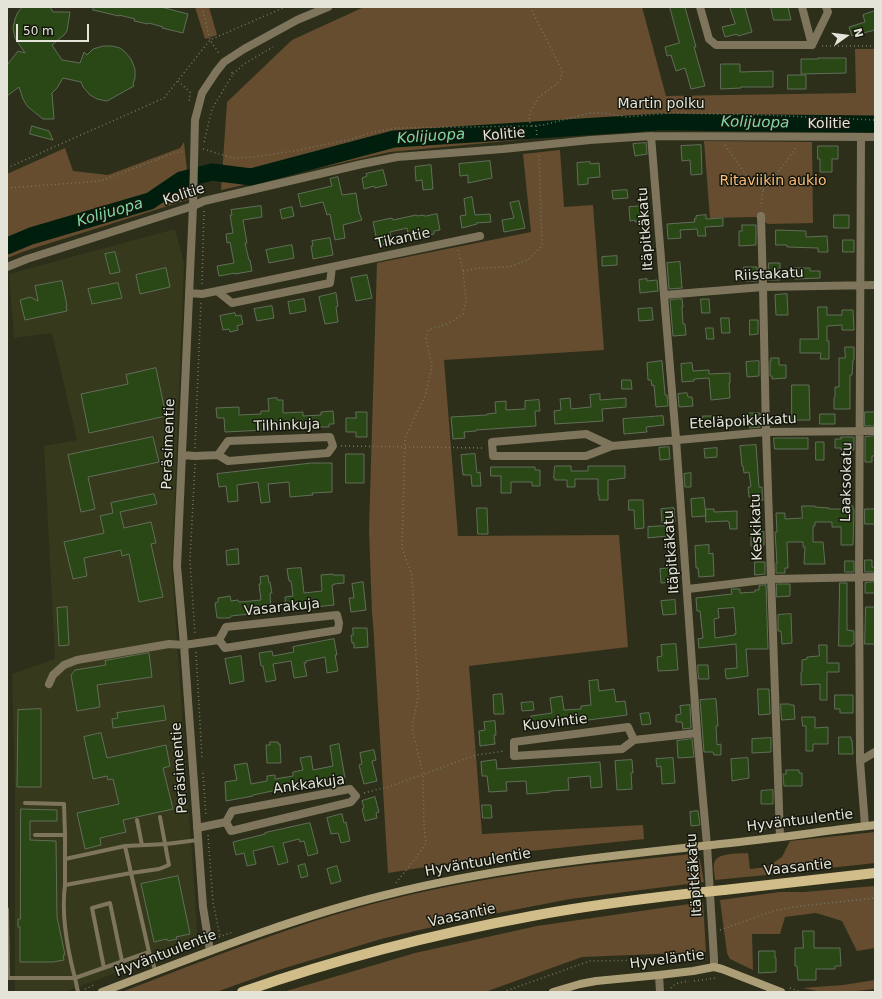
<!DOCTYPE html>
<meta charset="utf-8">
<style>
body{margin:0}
#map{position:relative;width:882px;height:999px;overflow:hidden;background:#2d2f1a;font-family:"DejaVu Sans",sans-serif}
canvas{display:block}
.frame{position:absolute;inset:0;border:8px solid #e4e5d8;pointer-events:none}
.north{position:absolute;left:826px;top:16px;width:40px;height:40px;-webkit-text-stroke:3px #15160d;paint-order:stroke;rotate:76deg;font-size:11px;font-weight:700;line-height:16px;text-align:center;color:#e4e5d8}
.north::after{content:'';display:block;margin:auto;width:14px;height:18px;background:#e4e5d8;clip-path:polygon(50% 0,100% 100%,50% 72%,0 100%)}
.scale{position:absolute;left:16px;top:24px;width:73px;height:18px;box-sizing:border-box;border:2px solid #e4e5d8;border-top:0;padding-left:5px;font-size:12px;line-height:14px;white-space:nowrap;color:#e4e5d8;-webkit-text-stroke:3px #15160d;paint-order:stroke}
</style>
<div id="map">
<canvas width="882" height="999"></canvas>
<div class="frame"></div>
<div class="north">N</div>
<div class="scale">50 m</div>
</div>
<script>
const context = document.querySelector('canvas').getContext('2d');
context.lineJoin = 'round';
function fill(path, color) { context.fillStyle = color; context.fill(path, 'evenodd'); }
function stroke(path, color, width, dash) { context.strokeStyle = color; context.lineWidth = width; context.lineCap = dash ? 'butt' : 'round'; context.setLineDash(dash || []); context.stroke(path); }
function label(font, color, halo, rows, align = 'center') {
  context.font = font + ' "DejaVu Sans",sans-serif'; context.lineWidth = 3; context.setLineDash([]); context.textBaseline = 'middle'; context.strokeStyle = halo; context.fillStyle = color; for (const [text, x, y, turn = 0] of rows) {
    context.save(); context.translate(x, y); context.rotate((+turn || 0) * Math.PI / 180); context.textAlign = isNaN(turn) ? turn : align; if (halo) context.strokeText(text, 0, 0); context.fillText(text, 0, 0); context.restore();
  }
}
const built = new Path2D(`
 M175,229L184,263L172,569L197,928V935L194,942L187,947L64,992H15V794L12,674L55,659L44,446L77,440L52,333L14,338L9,274Z`);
const green = new Path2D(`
 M195,7H209L217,35L205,39Z
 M364,7H642L666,96L856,93L855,49H875V131L781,130L657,131L592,133L390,152L221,190L227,102L292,40Z
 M704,141L812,142L813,223L768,224L755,217L710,218Z
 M184,142L190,199L28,250L7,258V174L65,148L73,171L108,175L180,148Z
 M560,150L564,207L593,205L604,350L444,360L458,536L619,535L628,647L469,666L482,834L643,825L644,839L520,852L388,873L373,622L372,613L369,529L377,263L531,232L523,154Z
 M875,832V863L766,875L715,880C715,875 713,869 714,864C716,852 738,854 748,853L750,869L767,867L782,857L790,841Z
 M692,854L697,856L700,860L704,882L570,899L462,920L381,939L275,971L216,992H122C208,959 294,924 384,901C440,887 497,877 554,869C600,863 646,859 692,854Z
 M875,886V948L857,951L842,921L816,913L785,917L780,934H752L753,970L730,959L727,953L720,900L780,892H804Z
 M703,902L706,952L582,957L485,992H283L415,953L537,926Z
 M875,980V989L846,992H822L803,988L843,985Z`);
const river = new Path2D(`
 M7,246L31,236L150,201L181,180L212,172L251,177L394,139L660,122L875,124`);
const building = new Path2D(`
 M23,7H50L53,12H70L67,31L64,35L52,45L62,60L80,63L84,52L87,55L93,49L103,46H112L120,48L124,51L131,59L135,69V78L133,84L134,86L107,101L97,99L90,95L83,87L81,82L63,78L57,88L52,93L54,119H43L27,106L23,99L19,87L7,96V65L18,51L25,53L15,38L13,28L15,19L18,12Z
 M94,7H161L188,14L183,33L162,28L163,27L149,23L148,24L134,21L135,19L119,15V16L93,10Z
 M670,7H685L696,47H694L705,86L691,89L685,68L676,71L671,55L667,56L665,47L679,43Z
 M730,7H745L752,32L738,36L737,34L725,37L722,27L735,24Z
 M771,7H788L791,20H774Z
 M875,11V30L852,36L849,27L865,22L863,15Z
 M818,58H846V73L801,74V59H818Z
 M721,64H740V72L773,71V87H741V88L721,89Z
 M788,75H806V89H788Z
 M32,126L49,131L53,140L30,134Z
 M646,143L647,154L635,156L633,144Z
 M701,145L702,174L691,175L690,160L682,161L681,146Z
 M818,146H838V159H832V172H820V159H818Z
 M490,161L492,178L468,183V175L460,176L459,164Z
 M590,162V164L599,163L600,177L588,178V184L578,185L577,163Z
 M431,165L433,189L423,190L422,180L416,181L415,167Z
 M383,170L387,185L375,188L374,186L364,189L362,178L367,176L366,174Z
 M338,177L342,195L356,193L359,212L362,220L343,225L345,238L335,240L330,214L327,215L323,202L301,207L298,194L332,186L330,179Z
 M627,190L628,198L613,199L612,191Z
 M472,197L475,215L490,214L491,222L476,223L477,224L462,228L460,216L466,215L464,199Z
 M519,201L525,228L504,232L502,220L514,218L510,203Z
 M261,206L262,217L243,220L247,243H245L249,260H250L252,271L235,274V273L219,276L217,266L234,263L230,242L227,243L226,234L233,233L230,215H232L231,210Z
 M648,206L649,221L635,222V220L630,221L629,207Z
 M292,207L294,216L282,219L280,210Z
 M437,214L440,230L434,231V234L424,236V238L414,240L413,237L409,238L407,228L390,232L392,242L381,245L380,241H377L373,222L392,218L393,220L416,215L418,216L423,215L425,216Z
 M706,215V219L723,218V226L705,227L706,236H698L697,229L680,230L681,238L668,239L667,224L695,222L694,219H696V216Z
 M834,215H849V228H834Z
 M742,225H756V245L739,246V231H742Z
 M776,230L806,231V237L827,236L828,252H818V248L787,247V245H776Z
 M330,238L333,255L313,259L311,246H313L312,241Z
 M843,240H854V252H843Z
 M292,245L294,258L269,263L266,250Z
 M115,252L120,272L110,274L105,254Z
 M617,256V265L602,266V257Z
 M680,262L682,288L669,289L667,263Z
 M769,263H780V280H768Z
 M744,267H757V281H745Z
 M166,268L170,287L140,294L136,275Z
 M795,268H810V271H820V278L795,279Z
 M367,275L372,298L356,301L351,278Z
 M647,279V281L657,280L658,291L640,293L639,280Z
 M62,281L67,306H66L67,311L25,320L20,300L30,297L38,301L35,286Z
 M118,283L122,298L92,304L88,289Z
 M336,293L338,306L336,307L338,322L325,324L319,297Z
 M787,294L788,315H776L775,295Z
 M304,299L306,311L290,314L288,302Z
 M682,299L683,307H682L683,324H685L686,335L673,336L670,300Z
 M701,299H709L710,313H702Z
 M272,306L274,318L257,321L254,309Z
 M818,307H827V315H842V310H853L854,330H842V325L827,326V341H829V359H820L821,353H800V339H818Z
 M652,308L653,320L639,321L638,309Z
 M235,313L236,316L241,315L243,324L237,326L238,330L230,332L229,329L223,330L220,316Z
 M721,318H729L730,333H722Z
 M750,320H758V334L750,335Z
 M706,328H713L714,339H707Z
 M845,347H854V360H853L852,375H850V409H834V398L835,397V387H839V358H845Z
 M771,358H779V365H786V378L772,379V376H770V361H771Z
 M662,361L665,394V395H667L668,406L656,407L654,385L652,386L651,380H648L647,363Z
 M759,361V376L747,377L746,362Z
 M692,363L693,371L709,370V374L730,373V383H729L730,398L711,400L709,378L694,379V381L682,382L681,364Z
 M156,368L166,416L89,433L81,394L128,384L126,375Z
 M622,380H631L632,389H622Z
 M792,385H809L810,420H792Z
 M687,393L688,397H692L693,406L679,407L678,394Z
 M600,394V400L626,398V407L602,409L603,421L555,424L554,411L561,410L560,399L570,398L571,409L591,407L590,395Z
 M277,398V400H283V413L303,412V416L321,415V412L333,411L334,424H329V427H314V424L297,425V429H283V424L265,426V430L225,432L224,418H217L216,408L239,407V415L261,414V411H269L268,399Z
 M539,400L540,411H535L536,426L476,430V431L464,432L465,438L453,439L451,417L487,415V414L496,413L495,402L506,401V410L525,409V401Z
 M356,412H367V437H356V432H346V418H356Z
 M865,412H875V426H865Z
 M749,413H760V427L750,428Z
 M820,414H835V424H820Z
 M663,416L664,425L646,427L647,432L624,434L623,419Z
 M703,416H715L716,426H704Z
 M875,436V456H872V462H865V437Z
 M153,437L159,462L88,477L95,509L81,512L68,455Z
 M841,437H854V450H841V448H835V439H841Z
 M774,438H808V449H775Z
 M816,442H824V460H816Z
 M756,445L759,487H762L763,500L754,501L753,496L749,497L748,487H751L749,472L744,473L743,466H742L740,446Z
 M669,447L670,459L660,460L659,448Z
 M717,448V457L705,458L704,449Z
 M346,454H364V483H346Z
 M475,454L477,473L480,472L481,486H472L471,475H463L461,455Z
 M312,463H332V492L312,493L313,495L290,497L289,482L268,484L270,502L261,503L258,482L237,485L238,501L228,502L226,486L219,487L217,474Z
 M555,466H571V471H588V466H625V478L608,480V500H599V495H598V479H575V487H567V480H555V478H554Z
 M491,467H535V470H540V486H532V482H511V493H501V476H491Z
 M691,473V487H685L684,474Z
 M154,494L157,504L120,512L124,528L151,522L156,543L151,544L163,597L139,602L129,554L122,556L121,550L84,558L87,576L73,579L64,542L104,533L100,516L113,513L111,503Z
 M704,498L706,516L692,517L691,499Z
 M629,500H643L644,528L635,529L634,510H629Z
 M802,506H815V507L829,508V509H844V506H853V509H854L853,545H841V527H832V522H815V526H813V542H823L825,564H804L805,547H803V542H787L788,568H785V573H776V563H777L775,532H777L776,513H785V519L802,518Z
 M477,508H487L488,534H478Z
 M674,508L675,522L662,523L661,509Z
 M706,509H714V512L737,511V529H730L729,522H728V521L706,522Z
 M865,509H875V524H865Z
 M666,526L667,536L648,538V527Z
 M764,532V545L751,546V535H754V533Z
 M709,545V554L713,553L714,576L699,577L698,568H696L695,546Z
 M238,549L239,564L227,565L226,551Z
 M865,560H872V567H875V572H865Z
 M845,561H854V572H845Z
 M755,562H765V574L755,575Z
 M301,568L304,593L322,591L321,575L333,574V575H344V583L334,584V585H332L334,605L286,610L285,597L293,596L291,581H289L287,569Z
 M674,568L675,582L661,583L660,569Z
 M268,576L269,583L270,582L272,593H270L271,612L240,615L231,616L230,618H217L215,603L218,602V598L230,596L231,601L238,600L239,602L261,600L259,584H261L260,577Z
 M363,582L366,610L351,612L349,598H354L352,584Z
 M875,582V593H865V583Z
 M840,583H847V630L854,631V644H852V646H839Z
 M777,584H790V596L777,597Z
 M766,585L768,649H746L748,676L727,679L726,678L725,669L737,668L736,644L699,648L698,639L703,638L700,611H697L696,598L732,594L731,589H740V593L755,592V590H759V586ZM734,608L736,634H734L735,635L715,638L714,619L719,618L718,609Z
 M675,600L676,614L663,615L661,601Z
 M67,607L69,645L59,646L57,608Z
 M866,607H875V644H865Z
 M791,614L792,643L782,644L781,631H778V615Z
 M353,628H367L368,647L354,648V643H352L351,635H353Z
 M334,639L337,655H335L338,671L327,673L325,657L306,661V663H304L307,676L294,678L291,661L273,664L276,680L266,682L263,666H261L259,653L272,651L273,656L294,652L293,647Z
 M676,644L678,670L658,671L657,657L662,656L661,645Z
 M819,645H827V663H839V672H827V700H820V684L801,685V672H802V660L807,659V657L819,656Z
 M149,653L152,677L97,685L100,707L77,711L71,675L75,670L106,665L105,661Z
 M241,656L244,681L230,684L225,659Z
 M698,665H708L709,679H699Z
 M598,680L599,691L614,689L616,702L625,701L627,715L565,723L532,728L531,716L552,713L550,698L562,696L564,710L581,709V706L591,705L589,681Z
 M758,689H769L770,714L759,715Z
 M502,694L504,714H494L493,695Z
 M835,695H853V713H840V709H835Z
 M716,699L718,726H716L717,745L721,744V755H714L713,752H704L700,700Z
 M533,702L534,710L522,711L521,703Z
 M781,704H790V705H794L795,719L782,720Z
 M690,705L691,728L683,729L682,722H676V715L681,714L680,706Z
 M164,706L166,720L113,728L112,719L118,718L117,713Z
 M41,709V787H17L18,710Z
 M649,713L651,724L642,725L640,714Z
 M802,717H815V728L828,727V744H813V751H806V726H803Z
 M495,721L496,735H494L495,744L480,746L479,731L485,730L484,722Z
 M101,733L107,758L166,745L170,766L163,768L173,809L123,820L126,832L100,838L101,845L85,849L77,813L119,804L113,779L108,780L107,776L93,779L84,737Z
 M839,737H851V740H852L853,754H839Z
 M771,738V752L752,753V739Z
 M692,739L694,757L678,758L677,741Z
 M270,742H278V744H280L281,763H267L266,745H270Z
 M339,744L345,778L282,789L253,795V796L226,801L225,782L237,780L234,765L247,763L251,784L267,781V776L275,775V779L293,776V772L303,770L300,758L311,756L313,770L333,766L330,746Z
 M374,750L376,760L372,761L377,781L364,784L359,765L362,764L360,753Z
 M673,758L675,783L662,784L661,766L657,767L656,759Z
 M748,758L749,778L732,781L731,759Z
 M496,760L497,769L600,762L602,787L591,788L590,776L568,778L569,790L550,791V792L527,794L526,781L506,782L507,791L489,792L487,776H482L481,762Z
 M632,760L633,773H631L632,789L617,790L615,761Z
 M786,770H799V773H802V786H784L783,774H786Z
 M773,790V804H761V791Z
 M375,797L379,812L376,813L377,818L365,821L362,809L364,808L362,801Z
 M482,805H491L492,818H483Z
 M21,809L57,810V821H30V840L56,841L57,917L65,955H63L64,960L53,962H20V927H18V919H20Z
 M698,811L700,825L691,826L690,812Z
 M342,814L344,823L346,822L350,841L341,843L338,833L331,834L327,818Z
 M310,823L318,853L308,856L304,841L300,842L299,839L283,843L288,862L278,865L273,846L253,851L256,864L247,866L244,853L236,855L233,842L265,834V833Z
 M305,864L308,876L301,878L298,866Z
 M337,866L341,881L331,884L327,869Z
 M178,876L190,934L176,937L177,939L168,941L167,939L154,942L141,884Z
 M803,931H814V948H840L841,966H835V969H816V980H798L797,966H795V948H803Z
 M759,951H775V958H776V972L759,973Z`);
const path = new Path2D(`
 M202,7L210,40L220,55
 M530,7L562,70L561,79L557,84L539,97L530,112L529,121L532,126L543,125L590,113H604L626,117L672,113L763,115L875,120
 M822,46H875
 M233,74L244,64L273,47
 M178,81L190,92L189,103
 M536,126L537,138
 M204,142L212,109L233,74L230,70
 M725,145L747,176L763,190L761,207
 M203,149L233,158L255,157L293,151L348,140L370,133L396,128L532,126
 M7,168L164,98L210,40L285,7
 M7,188L101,181L174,153L185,151
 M763,190L786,162L797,146
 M463,271L479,268L509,267L528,260L542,246L539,153
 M202,284L204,210
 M341,446L483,448
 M195,448L201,302
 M195,464L190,560L195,634
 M196,652L202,758
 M203,773L206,817
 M364,793L388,787L476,755L505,751
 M757,830L771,828
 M208,835L213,902L220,936
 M396,883L415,859L426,843L424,826L423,774L412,728L418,697L412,575L402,548L405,438L425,396L432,367L426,338L428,330L447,324L463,314L466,300L463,271L458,250
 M720,930L773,911L793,907L875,898
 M219,937L233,932
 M694,981L716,978
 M790,988L801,992
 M85,989L96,984
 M503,992L590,961L706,959
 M670,992L672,986L678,983L689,981`);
const lane = new Path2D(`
 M25,803L64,804L65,835
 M137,820L142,845
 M35,835H65V885
 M125,846L166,844L198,840
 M65,859L125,846L131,873L159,869L169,865L160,817
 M7,909L8,978
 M149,952L131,873L65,885C61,916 67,948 75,978L149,952L156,972
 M104,968L92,908L110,903L122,961
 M7,978H75L78,992`);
const street = new Path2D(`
 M700,7L709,39L716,45H812
 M802,7L812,45
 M812,45L828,12L826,7
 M651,136L664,295L676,439L697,733L707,845L714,959V967
 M861,137L859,578L860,761L865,826
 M761,216L763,287L766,432L780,837
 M7,267L27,259L193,206L204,201L362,164L397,157L503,149L590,140L651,136L875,137
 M217,291L232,303L330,283L332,267
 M189,293L202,294L217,291L480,236
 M664,295L763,287L875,285
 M612,446L586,434L492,442L493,456H586L612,446L766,432L875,431
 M182,455L195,456L218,455L228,461L328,453L333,446L330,437L228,441L218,455
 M688,589L772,579L875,577
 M49,684L53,675L64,665L77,660L169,644L184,645L219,640L225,648L338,630L339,623L337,615L226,627L219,640
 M634,740L628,727L514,742V756L622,749L634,740L697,733
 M860,761L875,752
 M197,828L226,822L231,831L351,802L356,796L350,789L232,811L226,822
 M210,951L203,907L184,645L177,566L193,206L195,120L202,93L216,72L224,62L244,49L297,20L328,7
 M659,975L660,992`);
const secondary = new Path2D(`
 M102,992C195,957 288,919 385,895C495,867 608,856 720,844C772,839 823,831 875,825
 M553,992L580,984L596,981L659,975L693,971L714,967L722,969L781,992`);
const primary = new Path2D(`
 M724,890L875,873
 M242,992C337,959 434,934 532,916C585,906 640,899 694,893`);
const primaryBridge = new Path2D(`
 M694,893L724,890`);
const streetNames = [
 ["Martin polku",661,104],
 ["Kolitie",829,124],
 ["Kolitie",504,135,-5],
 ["Kolitie",184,195,-18],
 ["Itäpitkäkatu",646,229,-94],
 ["Tikantie",403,239,-12],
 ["Riistakatu",769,275,-3],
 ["Eteläpoikkikatu",743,422,-3],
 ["Tilhinkuja",287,426,-2],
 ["Peräsimentie",169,444,-88],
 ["Laaksokatu",847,482,-89],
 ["Keskikatu",757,527,-92],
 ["Itäpitkäkatu",672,552,-94],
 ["Vasarakuja",282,608,-6],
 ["Kuovintie",555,723,-7],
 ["Peräsimentie",180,768,-94],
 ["Ankkakuja",309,785,-8],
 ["Hyväntuulentie",800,821,-7],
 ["Hyväntuulentie",478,863,-10],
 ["Vaasantie",798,868,-6],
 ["Itäpitkäkatu",695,875,-94],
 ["Vaasantie",462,916,-12],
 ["Hyväntuulentie",166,954,-21],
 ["Hyveläntie",667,960,-7]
];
const parkNames = [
 ["Ritaviikin aukio",773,181]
];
const waterNames = [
 ["Kolijuopa",755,123,1],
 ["Kolijuopa",431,137,-4],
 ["Kolijuopa",110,213,-16]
];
fill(built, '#36391c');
fill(green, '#664d30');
stroke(river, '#001e0d', 17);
fill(building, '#2a4816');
stroke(building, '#616e59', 1);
stroke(path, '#757664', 1.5, [1, 3]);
stroke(lane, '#7e755c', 4);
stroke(street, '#7e755c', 8);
stroke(secondary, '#ac9e76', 8);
stroke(primary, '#d0bd89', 10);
stroke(primaryBridge, '#d0bd89', 10);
label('14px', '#e4e5d8', '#15160d', streetNames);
label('14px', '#febf78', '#15160d', parkNames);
label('italic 15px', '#7fd8a4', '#15160d', waterNames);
</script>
